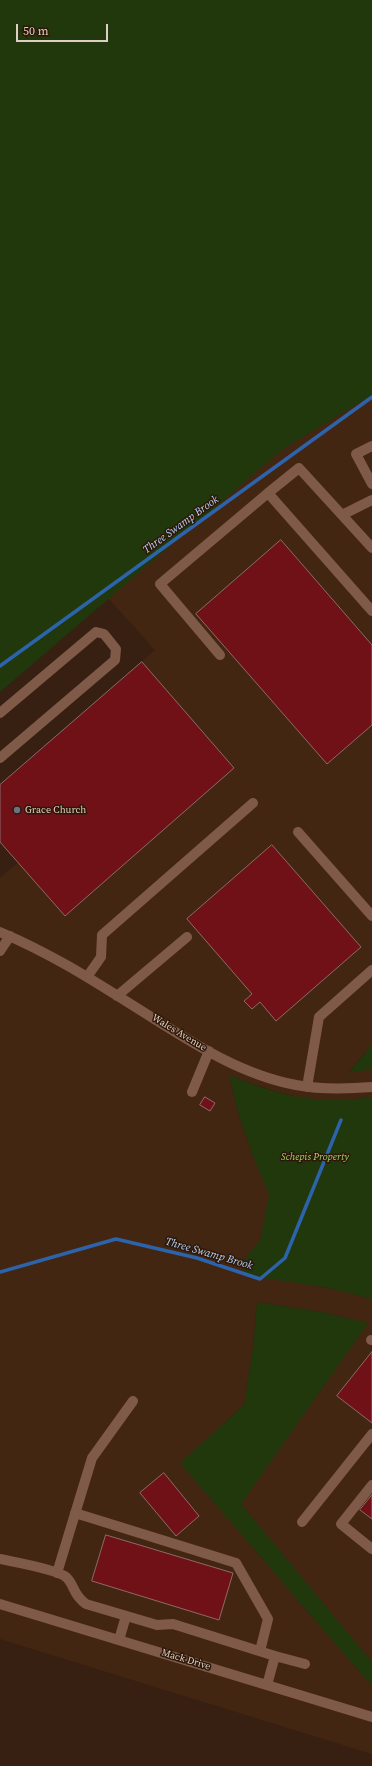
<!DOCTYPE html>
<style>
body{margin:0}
#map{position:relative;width:372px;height:1766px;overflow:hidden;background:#372011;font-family:"Source Serif 4",serif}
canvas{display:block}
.scale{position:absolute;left:16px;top:24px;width:92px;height:18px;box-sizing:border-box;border:2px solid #decfc5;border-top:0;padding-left:5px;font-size:12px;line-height:14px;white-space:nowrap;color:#decfc5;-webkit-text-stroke:3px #2d1707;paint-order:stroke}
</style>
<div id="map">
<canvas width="372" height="1766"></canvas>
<div class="scale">50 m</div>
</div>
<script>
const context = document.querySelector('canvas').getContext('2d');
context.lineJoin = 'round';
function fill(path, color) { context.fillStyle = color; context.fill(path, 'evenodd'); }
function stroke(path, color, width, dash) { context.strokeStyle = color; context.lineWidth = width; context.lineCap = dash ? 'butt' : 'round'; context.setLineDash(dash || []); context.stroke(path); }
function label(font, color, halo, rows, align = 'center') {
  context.font = font + ' "Source Serif 4",serif'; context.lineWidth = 3; context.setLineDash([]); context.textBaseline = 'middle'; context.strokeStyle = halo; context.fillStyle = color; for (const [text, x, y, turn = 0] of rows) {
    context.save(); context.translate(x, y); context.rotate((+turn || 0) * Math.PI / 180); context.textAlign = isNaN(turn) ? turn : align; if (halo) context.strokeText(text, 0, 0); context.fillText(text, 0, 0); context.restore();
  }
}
const built = new Path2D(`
 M0,0L372,199V1044L349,1072L372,1069V1097L338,1101L306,1099L275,1091L229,1076L239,1116L253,1156L270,1195L260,1240L244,1260L303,1283L345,1292L372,1299V1662L241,1504L368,1323L321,1312L257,1302L253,1348L244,1405L180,1463L369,1683L372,1684V1754L0,1639V878L18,863L0,785L155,650L90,578Z`);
const green = new Path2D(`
 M0,0H372V395L283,449L0,692Z
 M372,1044V1069L349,1073Z
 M229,1075C280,1096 317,1105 372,1097V1299L324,1287L243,1275L244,1260L260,1240L269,1195L253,1156L239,1116Z
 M257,1302L321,1312L368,1323L241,1504L372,1662V1684L369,1683L180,1463L244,1405L253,1348Z`);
const stream = new Path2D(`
 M0,666L372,397
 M0,1272L116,1239L197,1258L260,1279L285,1258L341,1120`);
const building = new Path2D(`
 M281,540L372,645V725L327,764L196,614Z
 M142,662L234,768L65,916L0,842V785Z
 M272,845L361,947L276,1021L260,1002L252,1009L244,1001L252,994L187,919Z
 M205,1097L215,1103L210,1111L200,1105Z
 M372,1352V1423L337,1396Z
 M164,1473L199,1516L176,1536L140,1493Z
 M372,1495V1519L360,1510Z
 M106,1535L233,1573L219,1620L92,1581Z`);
const minor = new Path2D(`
 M372,446L356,454L372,484
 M268,493L299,468L372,548
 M342,515L372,500
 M220,655L160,584L268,493L372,611
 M0,713L96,632L104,634L116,649L115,660L0,758
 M298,832L372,916
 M0,932C53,954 100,985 148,1015C194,1044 242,1075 296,1085C322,1090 347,1089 372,1087
 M0,951L10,936
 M87,977L101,957L102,935L253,803
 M117,996L187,937
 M307,1087L319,1017L372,970
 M192,1092L209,1051
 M371,1340H372
 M372,1485L341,1524L372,1549
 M75,1513L236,1563L268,1619L260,1651
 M302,1522L372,1434
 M0,1559C14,1562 56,1569 66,1577C75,1585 72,1594 86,1604L157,1625L173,1624L275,1656L267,1685
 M57,1573L92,1458L133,1401
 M0,1604L372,1717
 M119,1640L126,1616
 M275,1656L305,1664`);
const markers = [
 [17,810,4,"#6b7280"]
];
const poiNames = [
 ["Grace Church",25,810]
];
const streetNames = [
 ["Wales Avenue",179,1033,31],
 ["Mack Drive",186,1660,17]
];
const parkNames = [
 ["Schepis Property",315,1157]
];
const waterNames = [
 ["Three Swamp Brook",181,525,-36],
 ["Three Swamp Brook",209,1254,16]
];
fill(built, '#432612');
fill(green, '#21380d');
stroke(stream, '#2d63ab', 3.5);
fill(building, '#701118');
stroke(building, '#8c6a68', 1);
stroke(minor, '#805a48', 10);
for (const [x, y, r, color] of markers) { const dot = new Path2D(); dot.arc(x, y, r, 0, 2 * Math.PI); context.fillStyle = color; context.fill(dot); stroke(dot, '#2d1707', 1.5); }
label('10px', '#decfc5', '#2d1707', poiNames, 'left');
label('10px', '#decfc5', '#2d1707', streetNames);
label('italic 10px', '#99d96a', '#2d1707', parkNames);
label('italic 11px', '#b3d0f7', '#2d1707', waterNames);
</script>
